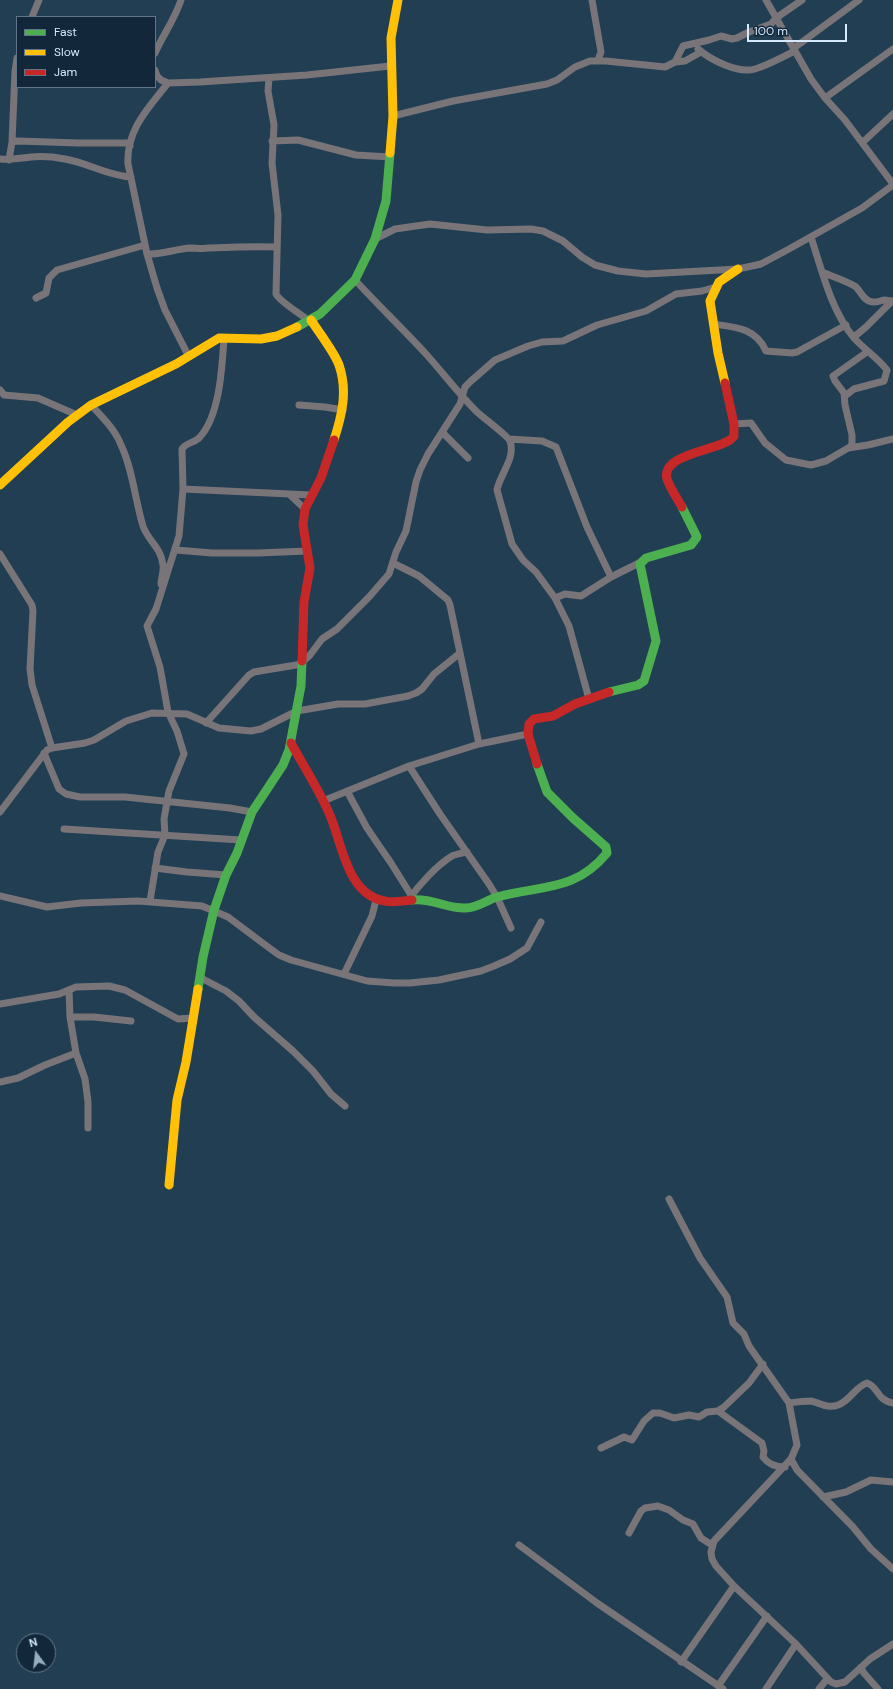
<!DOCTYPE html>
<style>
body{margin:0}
#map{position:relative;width:893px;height:1689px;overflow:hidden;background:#213e53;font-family:"DM Sans",sans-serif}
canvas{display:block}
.legend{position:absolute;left:16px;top:16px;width:140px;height:72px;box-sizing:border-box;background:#122739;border:1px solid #607587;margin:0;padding:5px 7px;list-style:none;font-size:12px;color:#d4e9fb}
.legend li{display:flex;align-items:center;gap:8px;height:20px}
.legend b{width:20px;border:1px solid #607587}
.north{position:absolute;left:16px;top:1633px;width:40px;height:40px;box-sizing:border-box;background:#122739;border:1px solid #607587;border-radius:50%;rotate:345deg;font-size:11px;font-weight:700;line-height:16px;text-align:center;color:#d4e9fb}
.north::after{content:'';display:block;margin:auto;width:14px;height:18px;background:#95adc0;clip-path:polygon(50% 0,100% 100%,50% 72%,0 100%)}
.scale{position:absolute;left:747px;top:24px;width:100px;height:18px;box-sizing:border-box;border:2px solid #d4e9fb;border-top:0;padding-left:5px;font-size:12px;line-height:14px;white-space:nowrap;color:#d4e9fb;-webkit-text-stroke:3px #122739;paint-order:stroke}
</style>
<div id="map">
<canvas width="893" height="1689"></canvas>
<ul class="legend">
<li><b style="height:5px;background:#4caf50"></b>Fast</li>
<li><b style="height:5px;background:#ffc107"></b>Slow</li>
<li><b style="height:5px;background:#c62828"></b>Jam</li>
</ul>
<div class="north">N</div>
<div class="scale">100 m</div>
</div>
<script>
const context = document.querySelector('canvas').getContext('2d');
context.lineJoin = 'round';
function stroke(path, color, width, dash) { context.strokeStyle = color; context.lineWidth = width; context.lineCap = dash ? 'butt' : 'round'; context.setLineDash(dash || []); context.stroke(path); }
const street = new Path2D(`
 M592,0L601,52L598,60
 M766,0L811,79L825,98L845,120L893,184
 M32,17L39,0
 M794,48L859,0
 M698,49C711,60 738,74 755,69C769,65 782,57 795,51
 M155,53C163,35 175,19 181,0
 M675,62L683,46L709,40L721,36L732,39L737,38L749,32L771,24L776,18L802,0
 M155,70L157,76L161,80L168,83L200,82L307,75L390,66
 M269,78L268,91L274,125L272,163L278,215L276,294C280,302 301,314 309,321
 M168,83C149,107 126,130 128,164L147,254L157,288L165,310L188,355
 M825,98L893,49
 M393,116L453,101L547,84L557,80L575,67L590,61H606L665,67L675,62L685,61L701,52
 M272,141L298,140L356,155L390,157
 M12,142L15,71L17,58
 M863,142L893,114
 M0,159C11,160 20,158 31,157C42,156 54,157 65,159C88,163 109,176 131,177
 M9,160L12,142L18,141L78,143H128L130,146
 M811,237C822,271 831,310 854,338C864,349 879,359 887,370L884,381L854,389L845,396
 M375,239L395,229L430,224L487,230L531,229L543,231L563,241L582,257L595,265L618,271L646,274L738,269L761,264L789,249L862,208L893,185
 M147,254C162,255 175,249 190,248C196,248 203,249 209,248C232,247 254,246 277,247
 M822,272C833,277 847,281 856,287C861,292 864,301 872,302C881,303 882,297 893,302
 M355,280C378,305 403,329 426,354C443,373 458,393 476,411C482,417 508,436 510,441C516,458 500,474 497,490L512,544L523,560L536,572L555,598L569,626L589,699
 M36,298L46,293L49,278L57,270L145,245
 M713,324C735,327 756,328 766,351L792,353L797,352L846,325
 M854,337L866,327L892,301
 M0,390L4,395L38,398L77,415
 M91,405C102,417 115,429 121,445C133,470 135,500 143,526C148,541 161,547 163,565C164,572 161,578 161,584
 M299,405L325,407L343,410
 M734,424L751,423L765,443L786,460L811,465L826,461L848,448L868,445L893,439
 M442,432L468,458
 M509,439L542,441L556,447L587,527L611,577
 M849,448L852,444V435L845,405L844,393L835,381L833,376L867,352
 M183,489L311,495
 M290,495L305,509
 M176,550L212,553H258L308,551
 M0,554L32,605L33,611L30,669L32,685L52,748
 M393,563L419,576L448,600L450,605L479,744
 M555,598L565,594L581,596L611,577L641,562
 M302,662L310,655L322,639L337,629L369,597L389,574L396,552L406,531L416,482L420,470L428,454L460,404L465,387L471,381L495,360L528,346L542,342L563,341L597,325L646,311L676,294L702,291L716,287
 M206,723L249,675L254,672L302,664
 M44,753L59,789L66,794L80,797H125L230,808L252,812
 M409,766L440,814L489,884L497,897L511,928
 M347,791L367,828L391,863L411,895
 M323,801L409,766L479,744L528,734
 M0,812L47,750L52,748L85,743L94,740L126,721L152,713L187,714L219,728L251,731L261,729L297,711L338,704H365L408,696L416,693L422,689L434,674L460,653
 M64,829L241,840
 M155,868L187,872L226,875
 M0,896L47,907L81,903L138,901L202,906L228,917L268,947L279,955L291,960L367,981L394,983H410L439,980L481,971L494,966L510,959L527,948L541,922
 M409,899C419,885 437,865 452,856C456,854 462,853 467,852
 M150,901L158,852L165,835L164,819L169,791L184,754L177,731L168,712L160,667L147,626L156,609L179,536L183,489L182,449C187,442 195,443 200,437C220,415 222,367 224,338
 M344,974L372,916L376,900
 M201,978L226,991L239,1001L254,1017L293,1051L313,1071L331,1094L345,1106
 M69,990L70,1017L76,1053L85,1079L88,1102V1128
 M0,1004L59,994L76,987L109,986L125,990L178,1019L193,1018
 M70,1017H94L131,1021
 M0,1082L18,1078L45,1065L76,1053
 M669,1199L700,1258L727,1297L733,1323L744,1334L749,1346L789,1403L797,1445L791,1459L714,1541L711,1552L712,1559L716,1566L734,1586L796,1644L831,1682L836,1684L845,1682L870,1659L893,1644
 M789,1403C796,1402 804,1401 811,1401C820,1403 828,1409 838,1405C850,1401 855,1387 867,1383C879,1387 876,1400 893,1403
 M718,1411L762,1443L764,1451L763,1457C768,1464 776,1467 785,1467
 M601,1448L624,1437L632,1440L644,1421L653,1413H660L674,1418L689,1415L699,1417L707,1412L718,1411L724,1407L749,1383L763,1364
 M791,1459L797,1470L853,1527L871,1549L893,1569
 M823,1497L846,1492L871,1480L893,1482
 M629,1533L641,1511L645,1508L658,1506L669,1510L683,1520L693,1524L701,1538L712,1545
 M519,1545L597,1603L723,1689
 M681,1662L734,1586
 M861,1667L863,1672L878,1689
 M718,1686L767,1616
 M766,1689L796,1644
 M819,1689L827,1679`);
const fast = new Path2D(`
 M297,327L320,314L355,280L375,239L386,201L390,153
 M609,692L638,685L644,681L656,641L640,564L646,558L691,545L697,537L682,507
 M412,900C433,898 447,909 466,908C477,908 487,900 497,897C541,885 575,892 607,853L606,847L573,818L547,792L537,764
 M198,989L203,957L214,910L226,875L237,853L252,812L283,765L289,750L301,686L302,661`);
const slow = new Path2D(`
 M390,153L393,116L391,38L398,0
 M311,320C318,331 335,353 339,365C348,391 342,415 334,440
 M725,383L718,353L710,301L719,282L738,269
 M0,485L68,422L91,405L176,364L219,338L261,339L277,336L297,327
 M169,1185L177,1100L186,1062L198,989`);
const jam = new Path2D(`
 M682,507C677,498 670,488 667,479C660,452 727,450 734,436V424L725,383
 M302,661L304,602L310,568L303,525L305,509L321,478L334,440
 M291,743C303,765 319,790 329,813C342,841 346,895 385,901C393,903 403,901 412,900
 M537,764L528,734L529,724L534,719L553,716L575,704L609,692`);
stroke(street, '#787478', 7);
stroke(fast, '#4caf50', 9);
stroke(slow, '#ffc107', 9);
stroke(jam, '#c62828', 9);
</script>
